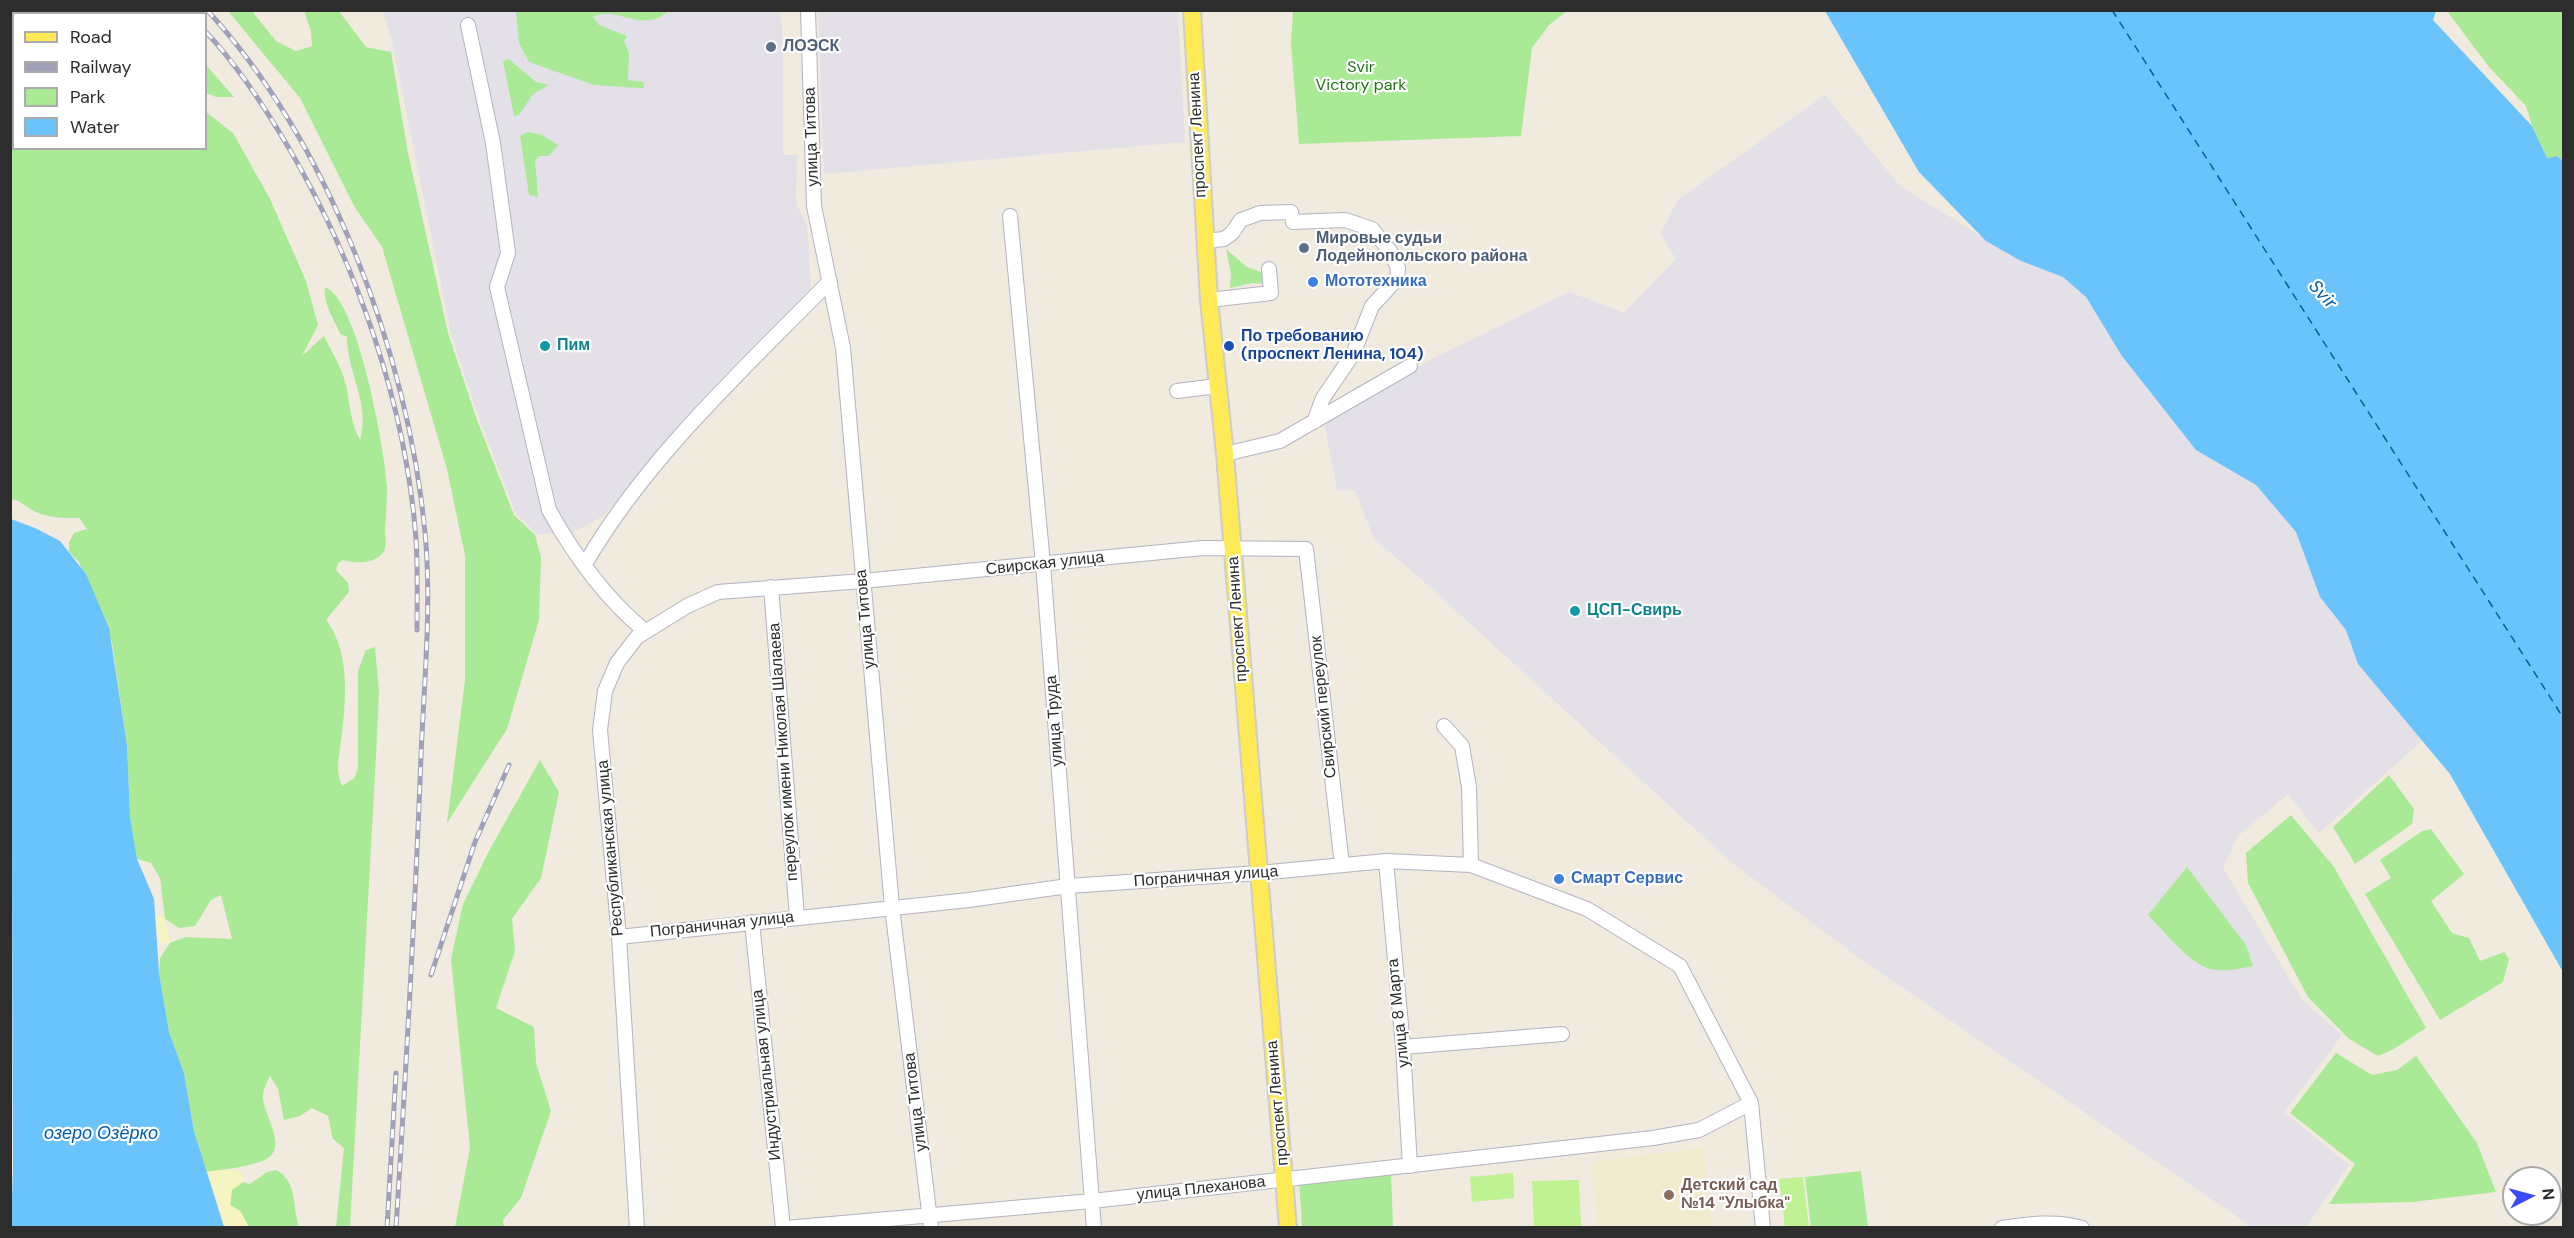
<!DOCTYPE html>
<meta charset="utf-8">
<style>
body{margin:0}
#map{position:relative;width:2574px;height:1238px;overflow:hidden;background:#f0eadf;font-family:"DM Sans",sans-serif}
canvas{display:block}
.frame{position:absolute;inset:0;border:12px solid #2d2d2d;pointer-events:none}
.legend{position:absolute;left:12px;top:12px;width:195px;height:138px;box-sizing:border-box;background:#fff;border:2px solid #ababab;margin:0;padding:8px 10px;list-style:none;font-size:18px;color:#2d2d2d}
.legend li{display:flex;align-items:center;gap:12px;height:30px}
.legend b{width:30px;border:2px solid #ababab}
.north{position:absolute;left:2502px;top:1166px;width:60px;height:60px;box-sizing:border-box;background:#fff;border:2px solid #ababab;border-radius:50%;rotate:84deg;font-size:16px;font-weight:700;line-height:24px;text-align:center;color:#2d2d2d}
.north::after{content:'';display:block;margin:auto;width:21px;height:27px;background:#3c4aff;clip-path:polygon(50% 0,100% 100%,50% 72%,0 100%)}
</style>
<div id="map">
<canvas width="2574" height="1238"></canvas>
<div class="frame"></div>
<ul class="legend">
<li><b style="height:8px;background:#fdea56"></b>Road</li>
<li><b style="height:8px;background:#a0a1b9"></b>Railway</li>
<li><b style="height:16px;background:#aaea97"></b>Park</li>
<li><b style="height:16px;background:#6ac3fa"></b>Water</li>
</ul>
<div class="north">N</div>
</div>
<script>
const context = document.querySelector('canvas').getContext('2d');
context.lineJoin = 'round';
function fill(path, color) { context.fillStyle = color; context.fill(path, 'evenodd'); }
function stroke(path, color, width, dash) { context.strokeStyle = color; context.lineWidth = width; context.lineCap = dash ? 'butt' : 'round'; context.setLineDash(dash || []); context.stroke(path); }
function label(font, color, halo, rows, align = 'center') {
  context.font = font + ' "DM Sans",sans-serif'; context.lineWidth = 4.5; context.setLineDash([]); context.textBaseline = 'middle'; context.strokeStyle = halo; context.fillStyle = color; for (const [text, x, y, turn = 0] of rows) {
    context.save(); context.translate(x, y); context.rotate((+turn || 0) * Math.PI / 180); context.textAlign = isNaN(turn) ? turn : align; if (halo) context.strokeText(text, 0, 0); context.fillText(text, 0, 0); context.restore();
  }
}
const industrial = new Path2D(`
 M383,11H780L783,35V155H797L796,204L807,225L811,288L602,517L571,533L537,534L516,514L480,421L451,334L392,41Z
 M818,11H1178L1185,142L824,174Z
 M1825,95L1900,186L2021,261L2063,277L2086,297L2107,332L2256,485L2296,532L2320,597L2346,630L2358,664L2422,741L2319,833L2288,794L2238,836L2223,868L2302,1000L2342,1035L2284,1112L2349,1165L2306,1227H2252L1858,957L1731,862L1419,577L1374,539L1355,490L1337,491L1325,426L1330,418L1432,359L1569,292L1624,313L1676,259L1660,234L1678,200Z`);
const education = new Path2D(`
 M1704,1148L1711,1227H1598L1591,1162Z`);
const green = new Path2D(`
 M154,10L157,13L14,14V148H206V112L233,133L270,199L306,281L318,325L302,356L324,336C333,354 343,370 347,389C350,408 351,423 360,440C371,404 346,371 347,336L341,335C334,320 323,303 325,287C358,298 385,452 387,487C387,501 386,515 385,528C385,536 387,545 384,551C376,564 356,564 343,560L338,563L336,570L348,583L349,592L326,620C351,652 346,703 341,741C339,758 335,770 342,786L354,778L358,769V671L366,650L375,647L379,692L376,756L350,1227H336L344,1148L333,1139L328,1116L312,1108L300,1116L284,1120L278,1089L270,1076C267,1082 262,1092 263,1098C264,1117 291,1151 262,1161C244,1168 225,1169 206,1172L194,1131L184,1073L169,1032L159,973L160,958L170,943L185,937L232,939L221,895L211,900L195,926L179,928L165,919L160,878L151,863L137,859L130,817L127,745L112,642L79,562L69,552V542L74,533L87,529L79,518C64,518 49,518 36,512C27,508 21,500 11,499L10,11Z
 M228,11H252L276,41L296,51L312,46L311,31L304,11H339L366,47L391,52L408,153L448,333L477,420L514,515L535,535L541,558L539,620L507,729L447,823L465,680V556L447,469L382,247L354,206L300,98Z
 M516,11H668C643,35 616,4 593,17L599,25L627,36L624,41L629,53L628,80L643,82L644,88H637L594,85L529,62L519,43Z
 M1293,11V10L1567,11L1549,25L1532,48L1521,136L1299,144L1291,44Z
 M2447,11H2563V161L2557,156L2547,158L2532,126L2526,106L2489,67Z
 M509,59L536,82L549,85L533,94L519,115L514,116L503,61Z
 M206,65L234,97H216L206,93Z
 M528,132L542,135L558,145L549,156H539L535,161L538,197L529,195L520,136Z
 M1226,249L1247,267L1263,273L1265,284L1252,283L1230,288L1231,274Z
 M540,760L559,792L541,878L512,919L515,951L496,1008L534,1027L536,1063L551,1111L521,1198L503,1220L504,1227H455L470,1148L451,959L463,904L490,849Z
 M2389,775L2414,809L2412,824L2355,864L2333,827Z
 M2291,815L2334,867L2426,1028L2394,1049L2378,1056L2349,1039L2308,997L2248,883L2246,853Z
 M2431,829L2464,874L2431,901L2452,933L2469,938L2480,961L2504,952L2509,959L2503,982L2440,1020L2365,894L2391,878L2380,860L2422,831Z
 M2187,867L2246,945L2253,966C2238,969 2220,974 2205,967C2186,959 2163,930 2148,915Z
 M2336,1053L2372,1075L2397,1070L2416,1056L2477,1143L2496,1192L2412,1202L2329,1204L2355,1164L2290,1113Z
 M276,1170C298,1181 292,1207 299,1227H249L240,1211L230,1205L232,1190L243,1182L250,1184L267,1172Z
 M1391,1171L1393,1227H1302L1299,1178Z
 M1861,1171L1868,1227H1811L1805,1177Z`);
const sand = new Path2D(`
 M156,914L165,919L170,943H159Z
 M233,1169L243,1174V1182L232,1190L230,1205L240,1211L249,1227H224L217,1199L206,1172Z`);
const pitch = new Path2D(`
 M1513,1173L1514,1198L1472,1202L1470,1177Z
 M1803,1177L1809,1227H1785L1779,1179Z
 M1579,1180L1581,1227H1534L1532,1181Z`);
const water = new Path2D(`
 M1825,11H2436L2433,20L2532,126L2547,158L2557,156L2563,161V972L2450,774L2358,664L2346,630L2320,597L2296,532L2256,485L2196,450L2122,356L2086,297L2063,277L2021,261L1986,241L1919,172Z
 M11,519L35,528L60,541L86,574L109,628L127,745L130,817L137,859L154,899L159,973L169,1032L184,1073L194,1131L224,1227H11L13,1170Z`);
const river = new Path2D(`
 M24,14L25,10
 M10,74L14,69`);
const ferry = new Path2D(`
 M2112,10L2564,719`);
const minor = new Path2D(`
 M808,10L814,206L843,348L892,907L931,1228
 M468,25L493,143L508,253L497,287L549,510C574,555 606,599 645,631
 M1010,216L1043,564L1094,1228
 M1205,241L1224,239L1232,233L1241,220L1260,213L1291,212L1293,222L1345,220L1372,229L1390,251L1398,268L1397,279L1372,306L1353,354L1323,398L1314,422
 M1209,300L1271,293L1269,269
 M1177,391L1217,386
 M1225,454L1280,441L1410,366
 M585,564C647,457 744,369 830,281
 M771,587L797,917
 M1444,726L1462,746L1469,787L1471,865
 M1386,861L1403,1047L1410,1166
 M752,922L783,1228
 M619,937L969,900L1068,886L1259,873L1386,861L1471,865L1587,909L1680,966L1751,1103L1763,1228
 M1403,1047L1562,1034
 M637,1228L619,937L600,730L605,691L617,663L637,637L687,606L718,592L863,581L1203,548L1306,549L1342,865
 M786,1228L1092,1201L1653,1138L1699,1130L1751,1103
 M2002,1228C2028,1224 2056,1220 2082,1228`);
const major = new Path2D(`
 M1192,10L1209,300L1225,454L1288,1228`);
const rail = new Path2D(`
 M184,10L187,14
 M207,10C329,143 408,354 425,532C432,606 424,682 421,756C415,913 406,1070 396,1228
 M206,32C239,67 266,109 290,150C357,265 406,405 416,539C418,569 417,600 417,630
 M431,975L475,842L509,765
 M387,1228L396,1073`);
const markers = [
 [771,47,6,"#5c6f8a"],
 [1304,248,6,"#5c6f8a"],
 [1313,282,6,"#3f7fe0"],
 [545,346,6,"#0f9aa8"],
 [1229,346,6,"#1a4fb4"],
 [1575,611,6,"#0f9aa8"],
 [1559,879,6,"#3f7fe0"],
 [1669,1195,6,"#8d6e63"]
];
const serviceNames = [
 ["ЛОЭСК",783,47],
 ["Мировые судьи",1316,239],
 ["Лодейнопольского района",1316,257]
];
const parkNames = [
 ["Svir",1361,68],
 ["Victory park",1361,86]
];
const streetNames = [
 ["проспект Ленина",1198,135,-93],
 ["улица Титова",812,137,-92],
 ["Свирская улица",1045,564,-6],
 ["улица Титова",866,619,-95],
 ["проспект Ленина",1238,619,-94],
 ["Свирский переулок",1324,707,-96],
 ["улица Труда",1055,721,-94],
 ["переулок имени Николая Шалаева",784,752,-94],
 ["Республиканская улица",611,848,-95],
 ["Пограничная улица",1206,877,-4],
 ["Пограничная улица",722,925,-6],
 ["улица 8 Марта",1399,1013,-96],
 ["Индустриальная улица",767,1075,-96],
 ["улица Титова",916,1102,-97],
 ["проспект Ленина",1278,1103,-95],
 ["улица Плеханова",1201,1189,-6]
];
const shopNames = [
 ["Мототехника",1325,282],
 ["Смарт Сервис",1571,879]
];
const transitNames = [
 ["По требованию",1241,337],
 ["(проспект Ленина, 104)",1241,355]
];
const cultureNames = [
 ["Пим",557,346],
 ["ЦСП-Свирь",1587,611]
];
const educationNames = [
 ["Детский сад",1681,1186],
 ["№14 \"Улыбка\"",1681,1204]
];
const waterNames = [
 ["Svir",2322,295,47],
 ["озеро Озёрко",101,1134]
];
fill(industrial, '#e3e0e8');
fill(education, '#f2eacd');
fill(green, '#aaea97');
fill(sand, '#f6f4c0');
fill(pitch, '#bef292');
fill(water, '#6ac3fa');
stroke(river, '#6ac3fa', 18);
stroke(ferry, '#015ead', 1.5, [8, 6]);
stroke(minor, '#b3b3c2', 16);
stroke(major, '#cdcdcd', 20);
stroke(minor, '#fff', 14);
stroke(major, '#fdea56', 16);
stroke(rail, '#a0a1b9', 5);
stroke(rail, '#fff', 3, [9]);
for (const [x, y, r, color] of markers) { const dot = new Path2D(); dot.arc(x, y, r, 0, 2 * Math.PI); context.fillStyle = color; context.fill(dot); stroke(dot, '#fff', 2); }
label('bold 16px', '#4e5e75', '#fff', serviceNames, 'left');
label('16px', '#1d7314', '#fff', parkNames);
label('16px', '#2d2d2d', '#fff', streetNames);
label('bold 16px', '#366cbe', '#fff', shopNames, 'left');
label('bold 16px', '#164399', '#fff', transitNames, 'left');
label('bold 16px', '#0d838f', '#fff', cultureNames, 'left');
label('bold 16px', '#785e54', '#fff', educationNames, 'left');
label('italic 18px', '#015ead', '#fff', waterNames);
</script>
